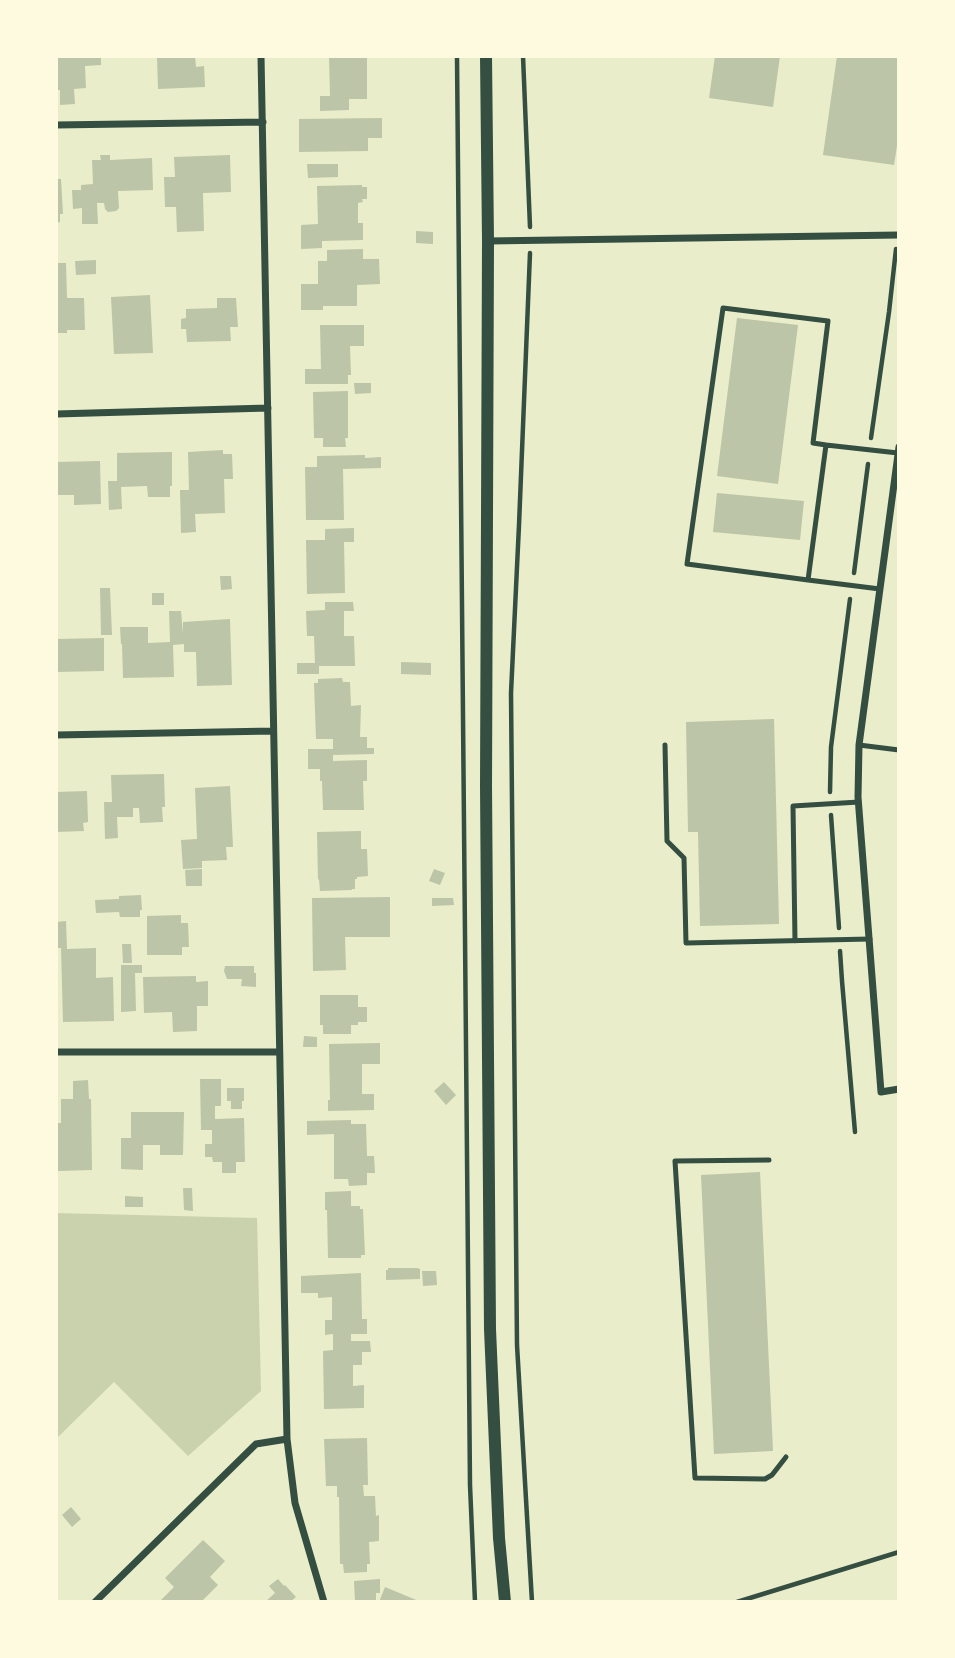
<!DOCTYPE html>
<style>
body{margin:0}
#map{position:relative;width:955px;height:1658px;overflow:hidden;background:#e9edc9;font-family:Inter,sans-serif}
canvas{display:block}
.frame{position:absolute;inset:0;border:58px solid #fefae0;pointer-events:none}
</style>
<div id="map">
<canvas width="955" height="1658"></canvas>
<div class="frame"></div>
</div>
<script>
const context = document.querySelector('canvas').getContext('2d');
context.lineJoin = 'round';
function fill(path, color) { context.fillStyle = color; context.fill(path, 'evenodd'); }
function stroke(path, color, width, dash) { context.strokeStyle = color; context.lineWidth = width; context.lineCap = dash ? 'butt' : 'round'; context.setLineDash(dash || []); context.stroke(path); }
const green = new Path2D(`
 M56,1213L257,1218L261,1391L188,1456L114,1382L56,1439Z`);
const building = new Path2D(`
 M56,56H101V65L85,66L86,88L74,89L75,104L60,105V90H56Z
 M157,56H195L196,67L204,66L205,87L158,89Z
 M329,56H367V99H349V110L320,111V96H330Z
 M715,56H780L773,107L709,98Z
 M837,56H899V133L894,165L823,155Z
 M382,118V138H368V151L299,152V119Z
 M100,155H110V160L152,158L153,190L118,191L119,208L116,211L108,212L105,209L104,203H97L98,224H82V208L73,209L72,190H81V185L93,184L92,160H101Z
 M230,155L231,192L203,193L204,231L177,232L176,207H165L164,177H175L174,157Z
 M307,164H338V177L308,178Z
 M56,179H61L63,214H60V222L56,223Z
 M362,185V187H367V199H362L363,202L358,203V223H363V240L322,241V248L301,249V225L318,224L317,186Z
 M416,231L433,232V244L416,243Z
 M363,249V259H379L380,284L357,285V306H323V310H301V284H318V261H327V250Z
 M96,260V274L76,275L75,261Z
 M56,263H66L67,298H84L85,330H67V333H56Z
 M150,295L153,353L114,354L111,297Z
 M217,298H236L238,327H230L231,341L187,342L186,329H181V319L186,318V309L217,308Z
 M737,318L798,325L778,484L717,476Z
 M320,325H364V346H350L351,375H348V384H305V369H321Z
 M354,383H371V393L355,394Z
 M348,391V438H345L346,447H323V438H314L313,392Z
 M223,450V454H232L233,479H224L225,513L195,514L196,532L181,533L180,490H189L188,452Z
 M172,452V486H170V497H148L147,486L121,487L122,509L109,510L108,481H117V453Z
 M365,455V458L381,457V468L343,469L344,520H306L305,467H317V456Z
 M100,461L101,504L74,505V495H56V462Z
 M717,493L804,501L800,540L713,532Z
 M354,528V542H344L345,593L307,594L306,540H325V529Z
 M220,576H231L232,589L221,590Z
 M100,588H110L112,635H101Z
 M152,593H164V605H152Z
 M325,602H353L354,611H344V636H354L355,666H319V674H297V663H315L314,636H307L306,611L325,610Z
 M169,611H181L183,634V622L230,619L232,685L197,686L196,652H184V644L173,645L174,677L123,678L122,644H121L120,627H148V643L170,642Z
 M104,638V671L56,672V639Z
 M401,662L431,663V675L401,674Z
 M342,678L343,682H350L351,706L361,705L360,737H367V748H374V754L333,755V761L367,760V781H363L364,810H323L322,781H320V769H308V749H333V739H316L314,683H318V679Z
 M774,719L779,924L700,926L698,832H688L686,722Z
 M164,774L165,807H162L163,822L140,823L139,808H133V817H117L118,838L105,839L104,802H112L111,775Z
 M230,786L233,847H226L227,860L202,861V868L183,869L181,840L197,839L195,788Z
 M87,791L88,822L83,823L84,831L56,832V792Z
 M361,831V849H367L368,876L357,877V879H355V889H352V890L320,891L319,879L318,880L317,832Z
 M202,869V886H186L185,870Z
 M434,869L445,873L440,885L429,881Z
 M141,895L142,910H140V917H120L119,912L96,913L95,900L119,899V896Z
 M390,897V937H345L346,970L313,971L312,898Z
 M432,898H453L454,905L432,906Z
 M181,915V923H188L189,947H182V955H147V916Z
 M66,921L67,949L96,948V978L113,977L114,1021L63,1022L61,948H56V922Z
 M122,944H131L132,963H123Z
 M121,965H142V973H135L136,1011L121,1012Z
 M225,966H254V973H256V987L241,986L242,979H227L224,971Z
 M196,976V982L208,981V1006H197V1031L173,1032L172,1012L144,1013L143,977Z
 M320,995H358V1007H367V1022H358V1025H351V1034H323V1025H320Z
 M304,1036L317,1037V1047H303Z
 M380,1043V1064H362V1094H374V1110L328,1111V1100H330L329,1044Z
 M200,1079H221V1106H215V1119L244,1118L245,1162H236V1173H222V1162H213L212,1157H205V1144H212V1130H201Z
 M88,1080L89,1099H91L92,1170L57,1171L56,1123H61V1099H73V1081Z
 M444,1082L456,1095L446,1105L434,1091Z
 M227,1088H244V1101H242V1109H231V1101H227Z
 M131,1112H184L183,1155H160V1145H143V1170L121,1169V1138H131Z
 M351,1120V1124H366L367,1156H374L375,1173H367V1185L349,1186L348,1179H334V1134L307,1135V1121Z
 M760,1172L773,1451L714,1454L701,1175Z
 M183,1188H192L193,1211L184,1210Z
 M351,1191V1206H360V1209H363L365,1255H361V1258H328L327,1210H325V1192Z
 M125,1196L143,1197V1207H125Z
 M388,1268H417L420,1269V1279L386,1280V1270H388Z
 M422,1271H436L437,1285L423,1286Z
 M361,1273L362,1319H367V1334H351V1341H370L371,1352H362V1365H353V1386L364,1385V1408L324,1409L323,1351L333,1350V1334L325,1335V1320H332V1297L318,1298V1293H301V1276Z
 M367,1438L368,1485H363L364,1496H375L376,1516L379,1515V1541L369,1542L370,1564H367V1572L344,1573L343,1564H340L339,1497H337V1486H326L324,1439Z
 M71,1507L81,1519L72,1527L62,1515Z
 M203,1540L225,1561L210,1577L218,1585L201,1602H159L174,1587L165,1578Z
 M278,1579L284,1586L285,1585L296,1597L290,1602H265L275,1593L269,1586Z
 M380,1579V1593H376V1602H355L354,1581Z
 M385,1587L421,1602H379Z`);
const path = new Path2D(`
 M457,56L470,1485L475,1602
 M523,56L530,227
 M530,253L519,525L511,693L517,1345L532,1602
 M871,438L889,312L896,249
 M854,573L868,464
 M830,792L831,747L850,599
 M831,815L839,928
 M840,951L842,981L855,1132
 M737,1602L899,1552`);
const service = new Path2D(`
 M808,580L687,564L723,308L828,321L813,443L826,445
 M880,589L808,580L826,445L898,453
 M665,745L667,841L684,858L686,943L870,939
 M859,745L899,750
 M795,941L793,806L859,802
 M769,1160L675,1161L695,1478L765,1479L772,1475L786,1457`);
const minor = new Path2D(`
 M261,56L287,1439L295,1503L324,1602
 M56,125L263,122
 M488,241L899,235
 M56,414L268,408
 M899,447L859,745L858,797L881,1092L899,1089
 M56,735L273,731
 M56,1052H279
 M95,1602L256,1444L287,1439`);
const tertiary = new Path2D(`
 M486,56L488,241L486,785L490,1329L499,1538L505,1602`);
fill(green, '#cad2ad');
fill(building, '#bcc5a7');
stroke(path, '#344e41', 4.5);
stroke(service, '#344e41', 5);
stroke(minor, '#344e41', 7);
stroke(tertiary, '#344e41', 12);
</script>
